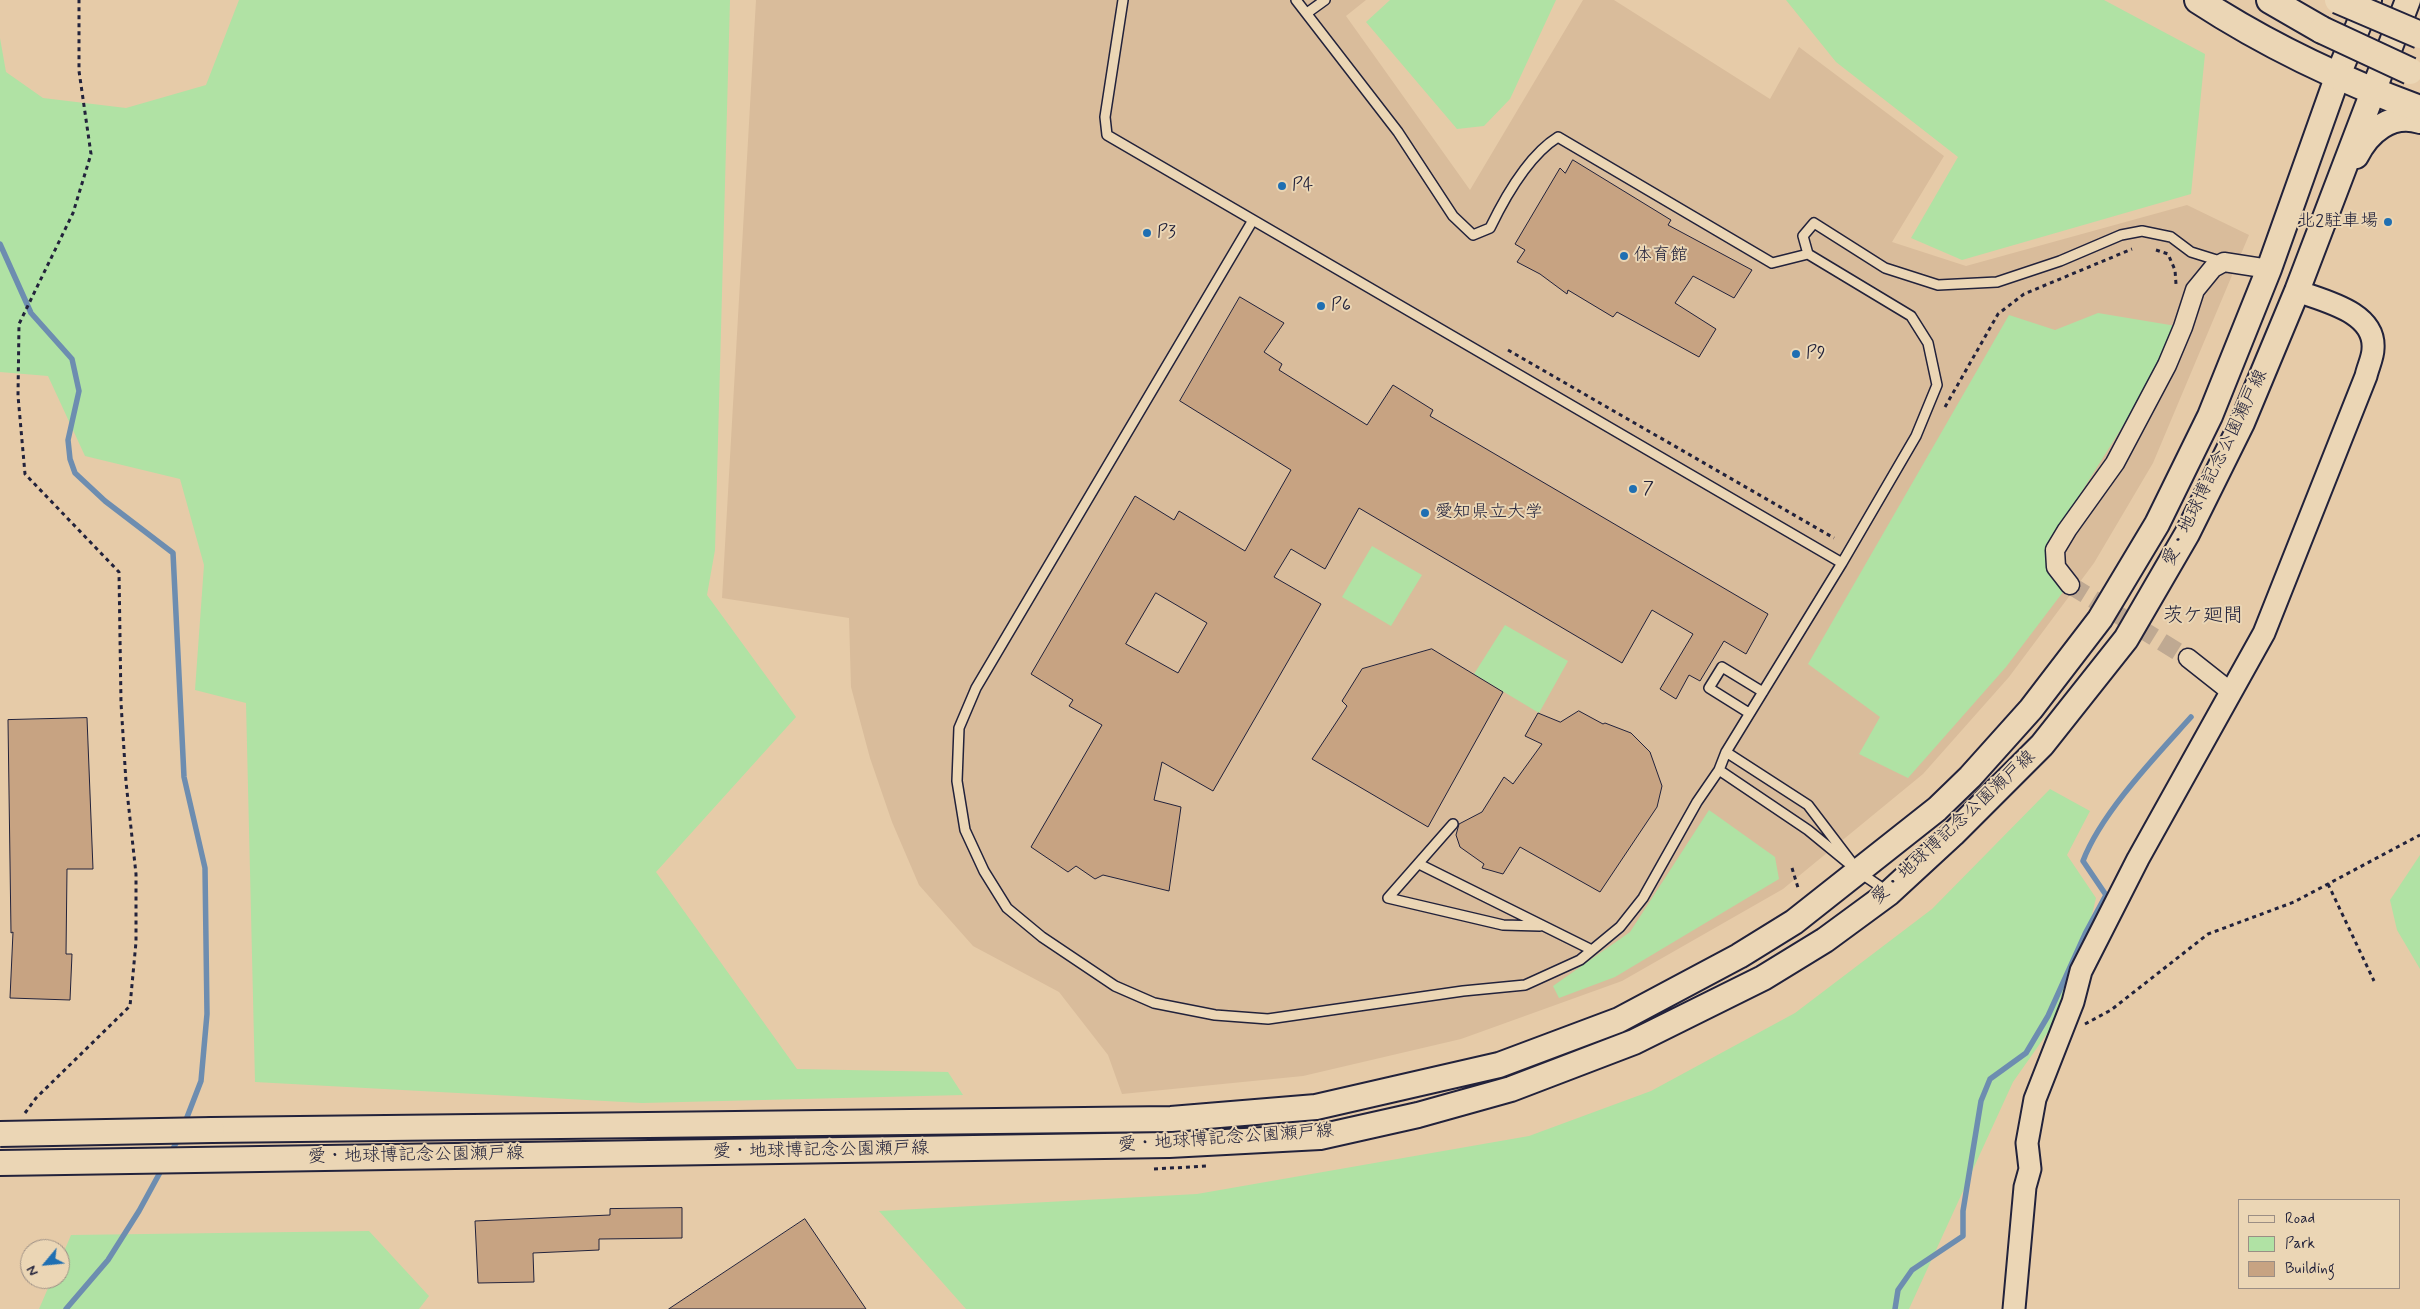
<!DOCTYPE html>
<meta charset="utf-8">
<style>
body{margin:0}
#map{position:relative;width:2420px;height:1309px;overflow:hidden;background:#e6cba8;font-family:Mynerve,sans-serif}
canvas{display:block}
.legend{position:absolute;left:2238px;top:1199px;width:162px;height:90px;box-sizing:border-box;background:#ebd6b5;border:1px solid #9b8e84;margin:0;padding:6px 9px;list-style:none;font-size:15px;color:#22223b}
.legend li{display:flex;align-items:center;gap:10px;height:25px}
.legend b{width:25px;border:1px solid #9b8e84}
.north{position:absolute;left:20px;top:1239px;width:50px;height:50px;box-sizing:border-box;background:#ebd6b5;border:1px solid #9b8e84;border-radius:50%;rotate:242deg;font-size:14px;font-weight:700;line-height:20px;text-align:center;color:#22223b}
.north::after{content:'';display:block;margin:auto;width:18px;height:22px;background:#1f6fb2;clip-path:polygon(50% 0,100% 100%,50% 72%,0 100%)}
</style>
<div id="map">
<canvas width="2420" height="1309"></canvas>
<ul class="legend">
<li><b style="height:6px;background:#ebd6b5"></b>Road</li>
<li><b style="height:14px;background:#b0e2a4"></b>Park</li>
<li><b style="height:14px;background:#c7a382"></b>Building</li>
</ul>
<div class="north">N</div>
</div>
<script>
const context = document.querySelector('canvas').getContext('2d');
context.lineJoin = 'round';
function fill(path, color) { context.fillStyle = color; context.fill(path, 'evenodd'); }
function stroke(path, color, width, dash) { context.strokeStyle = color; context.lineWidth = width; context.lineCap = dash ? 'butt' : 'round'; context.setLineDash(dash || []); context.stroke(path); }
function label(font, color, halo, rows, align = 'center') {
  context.font = font + ' Mynerve,"Klee One",sans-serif'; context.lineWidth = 4; context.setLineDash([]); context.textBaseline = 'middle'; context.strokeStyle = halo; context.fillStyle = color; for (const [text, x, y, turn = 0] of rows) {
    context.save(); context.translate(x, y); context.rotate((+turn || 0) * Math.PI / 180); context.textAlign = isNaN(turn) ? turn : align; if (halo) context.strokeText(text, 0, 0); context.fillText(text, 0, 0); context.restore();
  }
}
const built = new Path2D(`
 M756,0H1366L1346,16L1470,190L1583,0H1614L1770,99L1799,47L1944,156L1892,242L1966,266L2187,205L2249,235L2153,463L2094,563L2009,677L1923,774L1783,889L1622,981L1461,1039L1303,1076L1122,1094L1108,1055L1059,992L973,946L919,885L892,822L870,758L851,687L849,618L722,598Z`);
const green = new Path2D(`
 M239,0H730L715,550L707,595L796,717L656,872L797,1069L948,1072L963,1095L642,1103L255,1082L246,703L195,690L204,565L180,479L85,456L48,376L0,372V38L6,72L43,98L126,108L206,85Z
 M1390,0H1556L1510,99L1484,126L1457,129L1366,22Z
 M1786,0H2104L2205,54L2191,194L1962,260L1911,238L1958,157L1836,62Z
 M2098,313L2176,326L2158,370L2052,539L2049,569L2063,592L2006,667L1908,778L1859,754L1880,717L1808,664L2009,315L2055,330Z
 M1372,546L1422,575L1391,626L1342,597Z
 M1505,625L1568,661L1539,713L1474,674Z
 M2050,789L2090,811L2067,855L2096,898L2072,998L2013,1082L1909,1309H966L879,1211L1197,1194L1529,1136L1651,1091L1795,1013L1932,909Z
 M1709,810L1775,857L1779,879L1615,977L1559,998L1553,986L1630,932Z
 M2420,855V969L2397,930L2390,900Z
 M369,1231L429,1296L419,1309H39L52,1279H60V1261L71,1235Z`);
const stream = new Path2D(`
 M0,244L31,313L72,359L79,391L68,440L70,459L75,473L105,501L173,553L184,777L205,868L207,1014L201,1081L184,1125
 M170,1154L180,1136
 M66,1309L108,1260L139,1211L163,1167
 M1895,1309L1898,1290L1912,1270L1963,1236V1211L1981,1101L1990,1079L2026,1053L2048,1016L2086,932L2106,895L2083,861C2101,813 2156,756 2191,717`);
const building = new Path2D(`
 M1573,160L1671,220L1668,225L1752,270L1734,298L1693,276L1675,303L1716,329L1699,357L1617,312L1613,317L1568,290L1567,294L1540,274L1517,262L1525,250L1515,244L1560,168L1565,173Z
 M1240,297L1284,323L1264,352L1282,364L1279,370L1367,425L1393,385L1433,410L1430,416L1768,614L1746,654L1724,641L1700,681L1689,675L1676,699L1660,689L1693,634L1652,610L1622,663L1359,508L1325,569L1291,549L1274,577L1321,604L1213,791L1162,762L1154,800L1181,807L1169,891L1103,875L1095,879L1076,866L1068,872L1031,847L1102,725L1069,706L1073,700L1031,674L1135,496L1174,520L1179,511L1245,551L1291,470L1180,401ZM1156,593L1207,623L1178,673L1126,644Z
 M1432,649L1503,692L1428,827L1312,759L1347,706L1342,701L1362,669Z
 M1579,711L1603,724L1605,723L1631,733L1650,752L1662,786L1657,807L1600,892L1520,847L1503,874L1482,868L1484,864L1460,847L1456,835L1459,824L1482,812L1504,777L1513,784L1542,744L1525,736L1538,713L1560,722Z
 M87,718L93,869H67L66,954H72L70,1000L10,998L13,932L11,933L8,720Z
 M682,1208V1238L599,1239V1250L533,1253L534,1282L478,1283L475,1221L610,1215V1209Z
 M805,1219L866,1309H669Z`);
const minorTunnel = new Path2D(`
 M2070,585L2188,658`);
const path = new Path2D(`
 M2156,250L2168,254L2175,270L2176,284
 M1508,350L1834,538
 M1945,407L1998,314L2024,294L2132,249
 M1792,868L1799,891
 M2328,884L2374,981
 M2085,1024L2111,1010L2208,934L2294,902L2420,835
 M25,1113L36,1098L130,1006L136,942V874L126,782L121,703L119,572L25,474L18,396L19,324L73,213L91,154L79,71V0
 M1154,1169L1207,1166`);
const service = new Path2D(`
 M1123,0L1105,117L1107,135L1842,563
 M1296,0L1398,132L1453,216L1473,235L1490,228C1505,197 1529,155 1558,137L1772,263L1808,254
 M1307,13L1325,0
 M1253,220L976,688L959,728L957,781L965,830L984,871L1007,908L1042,937L1115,986L1154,1003L1215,1015L1268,1019L1463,991L1525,985L1580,960L1620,927L1643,898L1697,802L1719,770L1726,752L1842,563L1916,436L1937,385L1928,343L1911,316L1808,254L1803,236L1814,223L1885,268L1938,285L1997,282L2060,261L2121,235L2142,231L2171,237L2191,252L2223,262
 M1749,713L1709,688L1722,667L1763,692
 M1726,752L1808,805L1859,872L1888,892
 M1719,770L1808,830L1847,862
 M1453,824L1388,898L1503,925L1540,926
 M1419,864L1592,950`);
const minor = new Path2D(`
 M2070,585L2056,567L2055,550L2067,530L2115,463L2167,365L2183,327L2195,290L2213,268L2224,262L2269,269
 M2188,658L2231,692`);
const tertiary = new Path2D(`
 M2014,1309L2025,1187L2030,1169L2027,1143L2035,1099L2073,1002L2081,971L2138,859L2264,633L2366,376C2368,367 2373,357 2373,349C2376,312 2324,301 2297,291`);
const secondary = new Path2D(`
 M2356,156C2368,132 2391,112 2420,121
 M212,1130L1171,1119L1316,1107L1499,1065L1619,1020L1739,956L1794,922L1937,809L1970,777L2031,709L2100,619L2157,524L2210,416L2269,269L2338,75L2369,0
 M0,1163L1169,1145L1320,1137L1418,1115L1511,1089L1634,1042L1763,978L1825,940L1889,893L1953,834L2042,745L2126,639L2187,534L2242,423L2297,291L2408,0`);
const primary = new Path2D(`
 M2198,0C2267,45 2343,81 2420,109
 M2270,0L2322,30`);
const secondaryBridge = new Path2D(`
 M0,1134L212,1130`);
const primaryBridge = new Path2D(`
 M2338,0L2420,35
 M2322,30L2410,71`);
const markers = [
 [1282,186,5,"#1f6fb2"],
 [2388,222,5,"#1f6fb2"],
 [1147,233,5,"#1f6fb2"],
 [1624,256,5,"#1f6fb2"],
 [1321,306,5,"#1f6fb2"],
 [1796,354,5,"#1f6fb2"],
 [1633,489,5,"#1f6fb2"],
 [1425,513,5,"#1f6fb2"]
];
const poiNames = [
 ["P4",1292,186],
 ["北2駐車場",2378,222,"right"],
 ["P3",1157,233],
 ["体育館",1634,256],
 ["P6",1331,306],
 ["P9",1806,354],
 ["7",1643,489],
 ["愛知県立大学",1435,513]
];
const streetNames = [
 ["愛・地球博記念公園瀬戸線",2216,468,-64],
 ["愛・地球博記念公園瀬戸線",1954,828,-43],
 ["愛・地球博記念公園瀬戸線",1226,1139,-4],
 ["愛・地球博記念公園瀬戸線",821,1151,-1],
 ["愛・地球博記念公園瀬戸線",416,1156,-1]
];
const quarterNames = [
 ["茨ケ廻間",2203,617]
];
fill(built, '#d9bc9b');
fill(green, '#b0e2a4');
stroke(stream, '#6d8db0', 5.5);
fill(building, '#c7a382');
stroke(building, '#22223b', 1);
stroke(minorTunnel, '#bfa992', 18, [18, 9]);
stroke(service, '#22223b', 12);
stroke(minor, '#22223b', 21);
stroke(tertiary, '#22223b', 25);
stroke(secondary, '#22223b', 28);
stroke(primary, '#22223b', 30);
stroke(path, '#22223b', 3, [4, 4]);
stroke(service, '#ebd6b5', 9);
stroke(minor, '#ebd6b5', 18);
stroke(tertiary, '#ebd6b5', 21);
stroke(secondary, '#ebd6b5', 24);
stroke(primary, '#ebd6b5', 26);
stroke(secondaryBridge, '#22223b', 28, []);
stroke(primaryBridge, '#22223b', 30, []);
stroke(secondaryBridge, '#ebd6b5', 24);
stroke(primaryBridge, '#ebd6b5', 26);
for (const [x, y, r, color] of markers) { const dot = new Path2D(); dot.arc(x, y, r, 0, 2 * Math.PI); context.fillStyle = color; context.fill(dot); stroke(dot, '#ebd6b5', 2); }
label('18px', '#22223b', '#ebd6b5', poiNames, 'left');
label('18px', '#22223b', '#ebd6b5', streetNames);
label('20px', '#22223b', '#ebd6b5', quarterNames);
</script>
